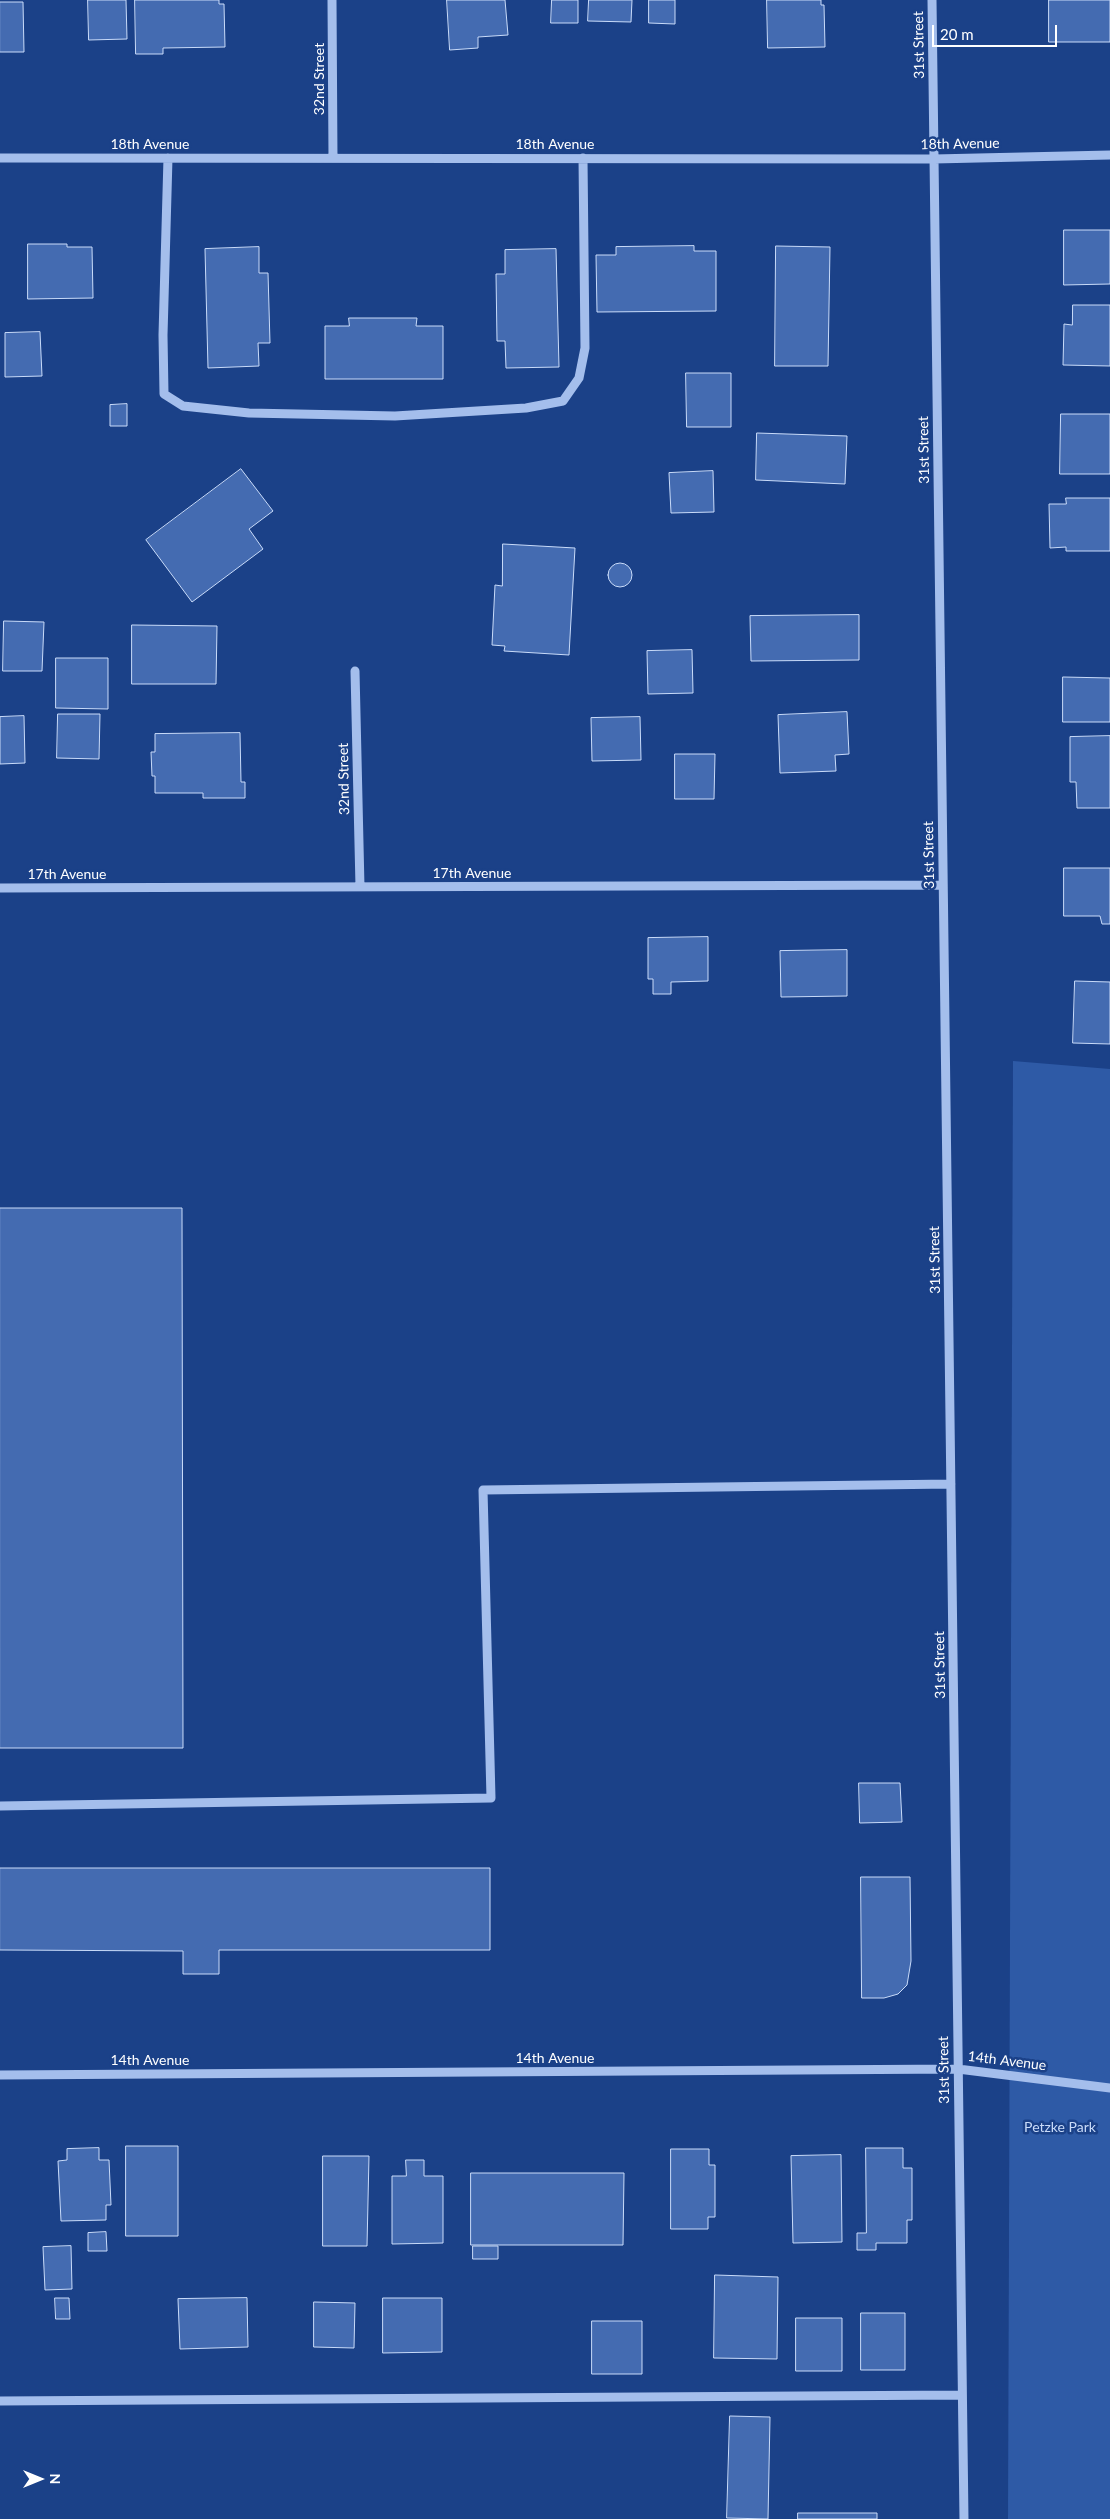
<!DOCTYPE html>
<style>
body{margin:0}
#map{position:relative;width:1110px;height:2519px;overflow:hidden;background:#1b4188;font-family:Lato,sans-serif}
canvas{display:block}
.north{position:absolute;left:15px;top:2454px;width:50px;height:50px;-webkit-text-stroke:4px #1b4188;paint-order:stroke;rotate:90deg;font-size:14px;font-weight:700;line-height:20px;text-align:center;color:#fff}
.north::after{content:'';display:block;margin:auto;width:18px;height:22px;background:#fff;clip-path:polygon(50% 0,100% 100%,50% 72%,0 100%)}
.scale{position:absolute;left:932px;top:25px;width:125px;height:22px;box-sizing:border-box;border:2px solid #fff;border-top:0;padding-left:6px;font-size:15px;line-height:18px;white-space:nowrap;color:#fff;-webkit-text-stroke:4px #1b4188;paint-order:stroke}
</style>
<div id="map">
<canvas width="1110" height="2519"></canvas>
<div class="north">N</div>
<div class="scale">20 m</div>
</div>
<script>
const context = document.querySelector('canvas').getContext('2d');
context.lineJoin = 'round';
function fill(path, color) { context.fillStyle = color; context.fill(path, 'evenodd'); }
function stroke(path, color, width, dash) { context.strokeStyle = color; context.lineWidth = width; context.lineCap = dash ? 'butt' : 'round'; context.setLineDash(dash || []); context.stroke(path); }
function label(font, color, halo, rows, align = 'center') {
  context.font = font + ' Lato,sans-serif'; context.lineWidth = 5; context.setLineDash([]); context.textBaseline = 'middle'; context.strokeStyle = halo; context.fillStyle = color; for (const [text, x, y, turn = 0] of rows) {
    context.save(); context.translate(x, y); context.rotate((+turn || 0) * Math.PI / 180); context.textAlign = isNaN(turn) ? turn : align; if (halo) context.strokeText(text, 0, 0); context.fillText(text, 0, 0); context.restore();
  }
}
const green = new Path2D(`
 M1013,1061L1110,1069V2519H1008Z`);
const building = new Path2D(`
 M88,0H126L127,39L89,40Z
 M135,0H219V4H224L225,47L163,48V54H136Z
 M447,0H505L508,35L478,37V48L450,50Z
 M552,0H578V23H551Z
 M589,0H632L631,22L588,21Z
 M649,0H675V24L649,23Z
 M767,0H821V5H824L825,47L768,48Z
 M1049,0H1110V42H1049Z
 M0,2H23L24,52H0Z
 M1064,230H1110V284L1064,285Z
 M28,244H67V247H92L93,298L28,299Z
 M694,246V251H716V311L597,312L596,255H616V247Z
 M776,246L830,247L828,366H775Z
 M259,247V273H268L270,343H258L259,366L208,368L205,249Z
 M556,249L559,367L506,368L505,341H497L496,274H505V250Z
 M1073,305H1110V366L1063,365L1064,324L1072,325Z
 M349,318H417L416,326H443V379H325V326H349Z
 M40,332L42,376L5,377V333Z
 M686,373H731V427H687Z
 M127,404V426H110V405Z
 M1061,414H1110V474H1060Z
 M757,433L847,436L845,484L756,480Z
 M241,469L273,511L249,529L263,549L192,602L146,540Z
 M713,471L714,512L671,513L669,473Z
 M1066,498H1110V551H1066V547L1050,548L1049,504H1066Z
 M503,544L575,548L569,655L504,651L505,646L492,645L495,585L502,586Z
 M608 575a12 12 0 1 1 24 0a12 12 0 1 1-24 0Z
 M859,615V660L751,661L750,616Z
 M4,621L44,622L42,671H3Z
 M132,625L217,626L216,684H132Z
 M692,650L693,693L648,694L647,651Z
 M56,658H108V709L56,708Z
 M1063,677L1110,678V722H1063Z
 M847,712L849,754L835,755L836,771L780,773L778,715Z
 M58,714H100L99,759L57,758Z
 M24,716L25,763L0,764V717Z
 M640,717L641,760L592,761L591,718Z
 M240,733L241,782H245V798H203V793H155V776H152L151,752H155V734Z
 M1110,736V808H1077L1076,782H1070V737Z
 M675,754H715L714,799H675Z
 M1064,868H1110V924H1102L1100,916H1064Z
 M708,937V981L671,982V994H653V979H648V938Z
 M847,950V996L781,997L780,951Z
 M1075,981L1110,982V1044L1073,1043Z
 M0,1208H182L183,1748H0Z
 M859,1783H900L902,1822L860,1823Z
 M0,1868H490V1950H219V1974H183V1951L0,1950Z
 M861,1877H910L911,1961L907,1985L898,1994L884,1998H862Z
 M126,2146H178V2236H126Z
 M99,2148V2160H109L111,2205H106V2220L61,2221L58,2161L67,2160V2149Z
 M866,2148H903V2168H912V2220H907V2243H876V2250H857V2233H866Z
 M671,2149H709V2165H715V2217H708V2229H671Z
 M841,2155L842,2242L793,2243L791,2156Z
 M323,2156H369L367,2246H323Z
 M406,2160H424V2176H443V2243L392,2244V2176H406Z
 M471,2173H624L623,2245H471Z
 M106,2232L107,2251H88V2233Z
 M71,2246L72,2289L45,2290L43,2247Z
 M473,2246H498V2259H473Z
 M715,2275L778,2277L777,2359L714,2358Z
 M55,2298H69L70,2319H56Z
 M247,2298L248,2347L180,2349L178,2299Z
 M383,2298H442V2352L383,2353Z
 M314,2302L355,2303L354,2348L314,2347Z
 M861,2313H905V2370H861Z
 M796,2318H842V2371H796Z
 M592,2321H642V2374H592Z
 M730,2416L770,2417L768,2519L727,2518Z
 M798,2513H877V2519H798Z`);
const minor = new Path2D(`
 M332,0L333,158
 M932,0L964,2519
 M0,158L934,159L1110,155
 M168,158L163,335L164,394L183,406L249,413L395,416L526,408L563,401L579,378L585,348L583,158
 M355,671L360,887
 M0,888L943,885
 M0,1806L491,1798L483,1490L951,1484
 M0,2075L958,2069L1110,2088
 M0,2401L962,2395`);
const streetNames = [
 ["31st Street",919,45,-91],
 ["32nd Street",319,79,-90],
 ["18th Avenue",150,144],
 ["18th Avenue",555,144],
 ["18th Avenue",960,144,-1],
 ["31st Street",924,450,-91],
 ["32nd Street",344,779,-91],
 ["31st Street",929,855,-91],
 ["17th Avenue",472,873],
 ["17th Avenue",67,874],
 ["31st Street",935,1260,-91],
 ["31st Street",940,1665,-91],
 ["14th Avenue",555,2058],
 ["14th Avenue",150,2060],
 ["14th Avenue",1007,2061,7],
 ["31st Street",944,2070,-91]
];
const parkNames = [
 ["Petzke Park",1060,2127]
];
fill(green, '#2e5aa6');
fill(building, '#446bb1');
stroke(building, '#c9dbf9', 1);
stroke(minor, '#a4beec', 9);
label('14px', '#fff', '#1b4188', streetNames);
label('14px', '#c9dbf9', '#1b4188', parkNames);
</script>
